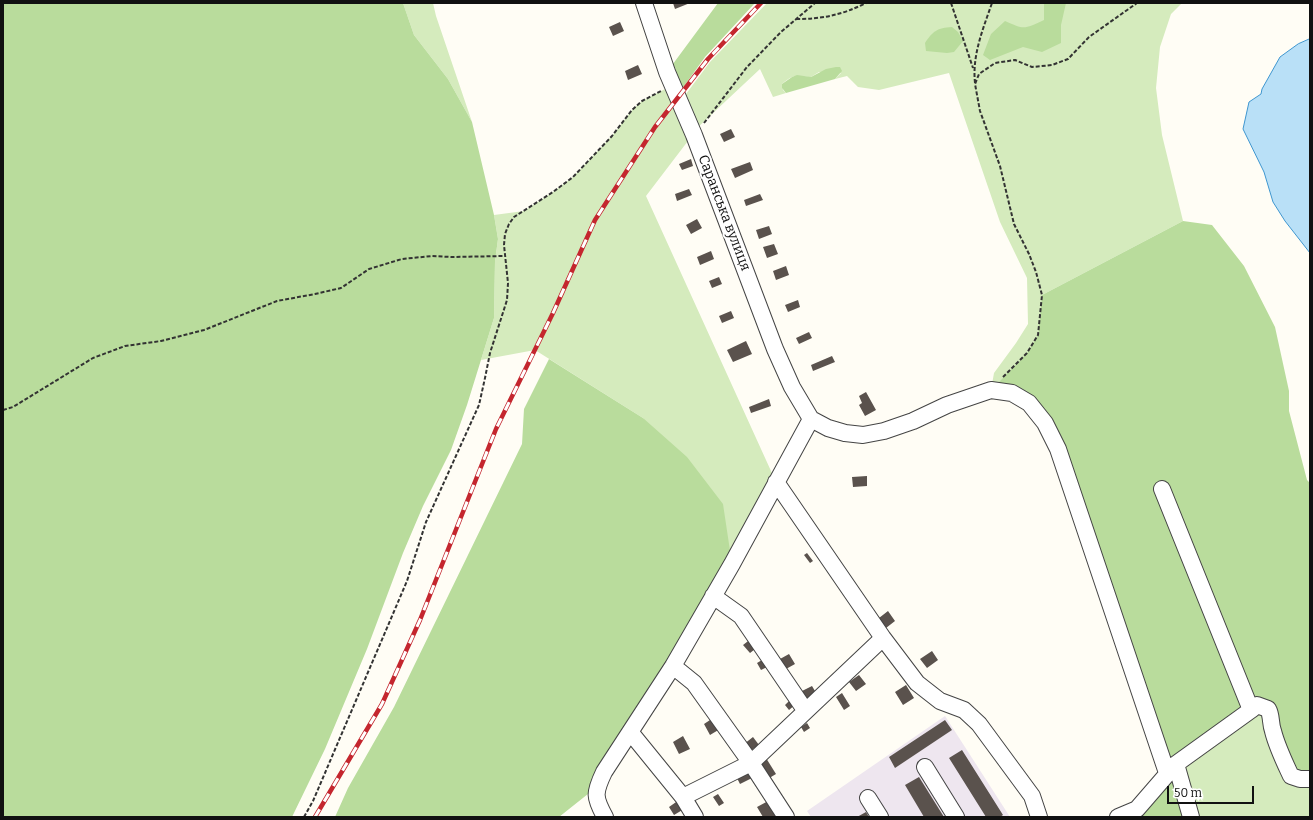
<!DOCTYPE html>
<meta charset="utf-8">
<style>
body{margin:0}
#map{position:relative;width:1313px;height:820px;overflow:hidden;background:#fffdf5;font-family:Bitter,serif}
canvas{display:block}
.frame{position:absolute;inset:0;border:4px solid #111;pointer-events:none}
.scale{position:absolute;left:1167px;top:786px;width:87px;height:18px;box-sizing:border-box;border:2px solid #111;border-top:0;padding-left:5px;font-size:12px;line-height:14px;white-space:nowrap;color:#111;-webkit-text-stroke:3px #fff;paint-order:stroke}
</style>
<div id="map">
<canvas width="1313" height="820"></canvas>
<div class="frame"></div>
<div class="scale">50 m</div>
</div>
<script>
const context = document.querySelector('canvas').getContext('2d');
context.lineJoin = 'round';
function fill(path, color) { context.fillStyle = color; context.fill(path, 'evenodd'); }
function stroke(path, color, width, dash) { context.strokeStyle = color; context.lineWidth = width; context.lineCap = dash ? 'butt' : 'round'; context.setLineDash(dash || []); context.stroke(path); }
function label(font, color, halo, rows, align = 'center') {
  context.font = font + ' Bitter,serif'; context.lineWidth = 4; context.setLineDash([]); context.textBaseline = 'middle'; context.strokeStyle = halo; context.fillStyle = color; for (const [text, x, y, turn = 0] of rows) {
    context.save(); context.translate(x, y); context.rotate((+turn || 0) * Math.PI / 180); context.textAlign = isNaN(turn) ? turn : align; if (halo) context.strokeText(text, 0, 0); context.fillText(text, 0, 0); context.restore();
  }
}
const industrial = new Path2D(`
 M945,716L1010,817H811L807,811Z`);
const green = new Path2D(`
 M403,3H433L436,16L472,122L448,79L414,35Z
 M767,3H1182L1171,14L1160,47L1156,88L1162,135L1183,221L1042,295L1038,335L1027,353L991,390L994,373L1016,343L1028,324L1027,278L1000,222L949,73L879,90L858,87L847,76L835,79L841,73L819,72L811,77C797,77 796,72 782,84L783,90L786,93L773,97L760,69L696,129L683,98L710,62Z
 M669,87L691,137L646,196L776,482L732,564L643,418L535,350L481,360L494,318L495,261L498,239L494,215L524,211L553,192L573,177L612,136L632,110L642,101Z
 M1257,705L1310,779V817H1191L1176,764Z`);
const forest = new Path2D(`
 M3,3H403L414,35L448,79L472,122L494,215L498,239L495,261L494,318L467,405L451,450L423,506L403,553L367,649L325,749L292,817H3Z
 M718,3H755L705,57L677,96L667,72Z
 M1044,3H1066L1061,25V43L1042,52L1023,47L990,60L983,55L991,34L1005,21C1025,30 1024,29 1044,20Z
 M952,27L958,32L963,41L954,52L947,53L926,51L925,43C933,31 937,28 952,27Z
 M836,67H840L842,71L835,79L786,93L782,88V84L792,77L797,75L811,77L826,69Z
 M1183,221L1212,225L1244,266L1275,327L1289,391V411L1307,480L1310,483V779H1300L1263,706L1167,773L1058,449L1029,403L991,390L1027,353L1038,335L1042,295Z
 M549,359L643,418L687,457L723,504L732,564L598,786L559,817H335L348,788L394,707L522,444L524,409Z
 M1172,778L1187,817H1132Z`);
const water = new Path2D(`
 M1310,39V253L1285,221L1273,202L1264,172L1243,129L1249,102L1261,94L1262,89L1280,57L1298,44Z`);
const building = new Path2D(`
 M673,3H690L675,9Z
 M620,22L624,31L613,36L609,27Z
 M638,65L642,74L628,80L625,71Z
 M731,129L735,137L724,142L720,134Z
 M691,159L693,166L682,170L679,164Z
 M750,162L753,170L735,178L731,169Z
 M689,189L692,195L677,201L675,194Z
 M760,194L763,200L746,206L744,200Z
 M697,219L702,228L691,234L686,225Z
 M769,226L772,234L759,239L756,230Z
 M774,244L778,254L767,258L763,247Z
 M711,251L714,259L700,265L697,257Z
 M786,266L789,275L776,280L773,271Z
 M719,277L722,284L712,288L709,281Z
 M798,300L800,307L788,312L785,305Z
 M731,311L734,318L722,323L719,316Z
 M809,332L812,338L799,344L796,338Z
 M746,341L752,354L733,362L727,350Z
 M832,356L835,362L813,371L811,365Z
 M866,392L876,410L865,416L859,405L862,403L859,396Z
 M769,399L771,406L751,413L749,407Z
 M867,476V486L853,487L852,477Z
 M807,553L813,561L810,563L804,555Z
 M888,611L895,621L886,628L879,618Z
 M752,638L759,646L750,653L743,645Z
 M932,651L938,660L927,668L920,659Z
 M789,654L795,664L786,669L780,659Z
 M767,657L771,665L761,670L757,663Z
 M859,675L866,684L856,691L849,682Z
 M906,685L914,698L903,705L895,692Z
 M812,686L818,696L807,702L802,691Z
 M842,693L850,706L844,710L836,697Z
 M791,699L796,704L789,710L785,705Z
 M713,718L720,729L710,735L704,724Z
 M945,720L952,730L895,768L889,757Z
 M807,723L810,728L804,732L801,727Z
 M683,736L690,749L679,754L673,742Z
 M753,737L759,745L750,751L744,744Z
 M962,750L1003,815L1000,817H986L949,758Z
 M766,758L776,774L766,780L757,763Z
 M750,771L754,777L740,784L737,778Z
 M919,777L944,817H924L905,785Z
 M718,794L724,803L719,806L713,797Z
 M679,800L684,809L674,815L669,807Z
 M770,800L778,815L775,817H763L757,807Z
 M866,812L869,817H857Z`);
const path = new Path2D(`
 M951,3L973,68
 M796,19C822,19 842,15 866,3
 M975,83C972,55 983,29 992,3
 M704,123L747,67L781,32L815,3
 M1003,377L1027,353L1038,335L1042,295L1036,272L1029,254L1014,224L1000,166L980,111L975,84L979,74L995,63L1015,60L1032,67L1052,65L1068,59L1089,37L1137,3
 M3,410L13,407L93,358L125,346L161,341L204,330L277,301L315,294L341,288L369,269L402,259L432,256L451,257L505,256
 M304,817L313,801L407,581L426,522L479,405L485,378L490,353L507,300L508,283L504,245L505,234L509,224L514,217L553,192L573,177L612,136L632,110L642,101L661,91`);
const minor = new Path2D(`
 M644,3L667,72L694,135L775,349L792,387L811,419
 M811,419L828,428L845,433L863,435L884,431L913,421L947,405L991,390L1012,393L1029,403L1045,423L1058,449L1167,773
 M776,482L883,638L917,683L940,701L964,710L979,724L1032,796L1039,817
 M713,596L741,616L805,710
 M673,666L694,683L751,763L786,817
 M1251,710L1257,705L1268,709C1272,716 1270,723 1273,731C1277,747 1284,761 1291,776L1300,779H1310
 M631,733L683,797L695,817
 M1176,764L1191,817
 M925,767L956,817
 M683,797L751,763L883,638
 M868,798L880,817
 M605,817C594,797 594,793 604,772L673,666L732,564L811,419
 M1118,817L1137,809L1176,764L1251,710L1162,489`);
const rail = new Path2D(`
 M315,817L382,704L420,620L496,429L553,313L595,220L655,127L708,59L761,3`);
const streetNames = [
 ["Саранська вулиця",724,213,69]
];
fill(industrial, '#eee6ef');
fill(green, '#d5ebbd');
fill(forest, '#b9dc9c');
fill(water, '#b9e0f7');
stroke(water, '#3f96cf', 1);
fill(building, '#5a524d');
stroke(minor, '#444', 18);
stroke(path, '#333', 2, [4, 2]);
stroke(minor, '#fff', 16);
stroke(rail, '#c4262e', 4.5);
stroke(rail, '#fff', 3, [9]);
label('14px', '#111', '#fff', streetNames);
</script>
